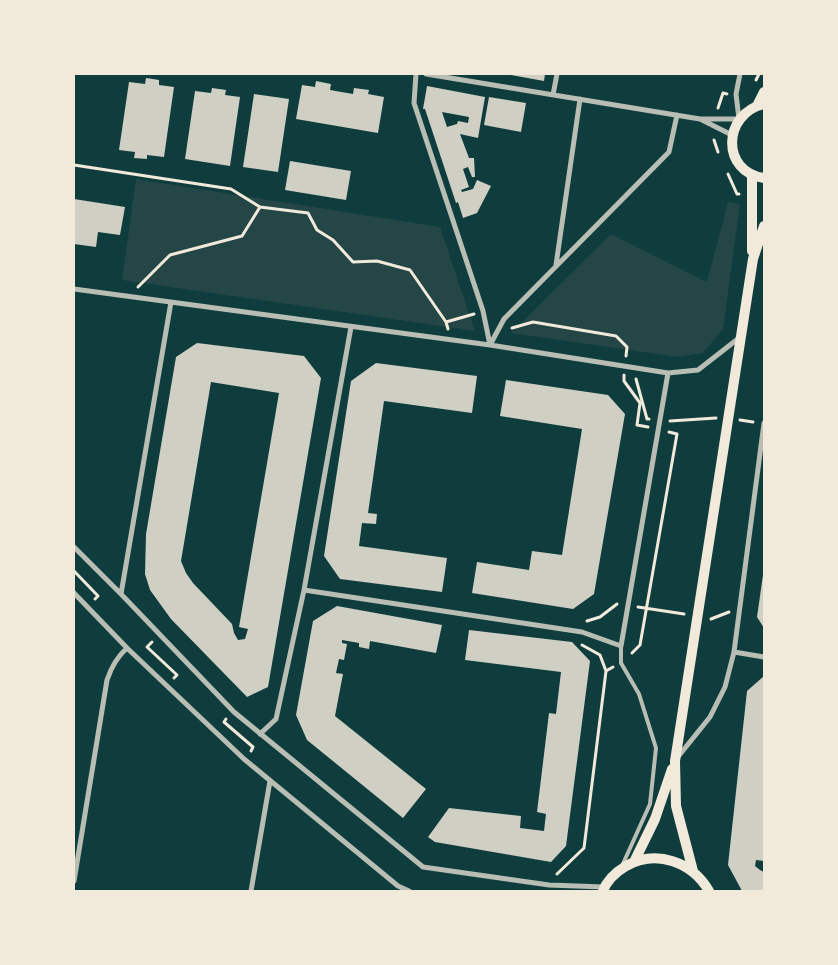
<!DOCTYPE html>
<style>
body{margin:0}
#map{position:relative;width:838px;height:965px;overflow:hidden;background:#0f3d3e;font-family:"Sofia Sans Condensed",sans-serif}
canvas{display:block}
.frame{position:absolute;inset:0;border:75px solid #f1e9da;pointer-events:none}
</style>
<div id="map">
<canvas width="838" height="965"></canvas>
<div class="frame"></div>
</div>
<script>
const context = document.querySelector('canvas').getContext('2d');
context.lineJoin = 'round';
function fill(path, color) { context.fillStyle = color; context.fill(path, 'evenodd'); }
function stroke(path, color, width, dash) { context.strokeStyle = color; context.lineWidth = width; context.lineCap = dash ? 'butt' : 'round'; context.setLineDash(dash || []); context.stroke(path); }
const green = new Path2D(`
 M136,179L440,227L475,331L122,280Z
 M728,202L740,204L723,329L703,353L678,357L511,333L611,234L707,282Z`);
const building = new Path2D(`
 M512,74H545L544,81L511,75Z
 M146,78L159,80V85L174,87L164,157L147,155V159L134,158L135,152L119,150L129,82L145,84Z
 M316,81L331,84L330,90L353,94L354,88L369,90L368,94L384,97L378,133L296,119L302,85L315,87Z
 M427,86L485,97L478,138L460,134L469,158H474L475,177H472L468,167L463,169L469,187L461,190L462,192L473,189L477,180L491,186L477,213L463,218L458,202L456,203L425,109H423ZM442,112L469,117L468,123L458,121L457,124L447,127Z
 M212,88L226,90L225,95L240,97L230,166L185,159L195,91L211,93Z
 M254,94L289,99L278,172L243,167Z
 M489,97L526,103L521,132L484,125Z
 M290,161L351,171L346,200L285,190Z
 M74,199L125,207L120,235L98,232L96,247L74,244Z
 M197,343L304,356L321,378L268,687L247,697L171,619L150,590L145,574L146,534L176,357ZM211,382L279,393L239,627L248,629L245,639L238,640L234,633L232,624L193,583L186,573L181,561Z
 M376,363L477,376L472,413L384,401L368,513L377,514L376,524L362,523L359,546L447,558L442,592L340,579L324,556L351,381Z
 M506,380L608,395L625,414L594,594L573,609L472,593L477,562L529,570L532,551L562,555L582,429L500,416Z
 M763,575H764V628L757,617Z
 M337,606L442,625L436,653L370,641L369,649L359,647V643L342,640V643L347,644L344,660L339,659L336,673L343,674L335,716L426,789L403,818L307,740L296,715L313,621Z
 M469,630L572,642L590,661L566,846L551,862L435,842L428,837L449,808L521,816L520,828L544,831L546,814L537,812L549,713L556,714L561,672L465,660Z
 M764,676V861L756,860L755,866L760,870L764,872V891H742L728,865L747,691Z`);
const path = new Path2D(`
 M756,80L759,74
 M718,108L723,93L727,94
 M714,140L718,152
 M74,165L231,189L260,207
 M728,174L737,194H739
 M138,287L170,255L242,236L260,207L308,213L317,230L333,240L353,262L377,261L410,270L446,322L448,329
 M446,322L474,314
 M512,328L533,322L616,336L627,347L626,356
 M624,375V381L640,403L637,425L648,427
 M636,379L647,419H649
 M740,420L753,422
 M670,421L716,418
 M74,571L98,596L95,599
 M638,607L684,614
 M711,619L729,612
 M587,621L600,617L617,604
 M152,642L147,647L177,675L174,678
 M582,645L600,655L606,671
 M632,653L640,645L677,434L669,432
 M226,719L224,722L253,747L251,751
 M557,874L584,848L606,671L613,667`);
const service = new Path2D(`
 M621,646V663L639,694L656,748L650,804L622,866`);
const minor = new Path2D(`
 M416,74L414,103L483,311L490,345
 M426,74L700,119
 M553,95L557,74
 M732,135L700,119H739L736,94L740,74
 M556,265L580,99
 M74,289L490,345L668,373L698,370L739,338
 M490,345L504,319L669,152L677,115
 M74,547L121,594L234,712L423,867L549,885L604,887
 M304,590L582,632L621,646L668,373
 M74,593L127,648L244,759L398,886L409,891
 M121,594L171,302
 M734,652L764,657
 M260,734L276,719L304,590L351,327
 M677,758L710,717L725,687L734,652L764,423
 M74,881L107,680C111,668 118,656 127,648
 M251,891L270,781`);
const secondary = new Path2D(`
 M764,104C722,114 721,172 764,178
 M757,106L764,92
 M752,175V251
 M634,862L655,819L672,769
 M693,871L676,806L675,761L753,259L764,226
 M603,891C607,880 616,872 626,866C657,849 692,862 709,891`);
fill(green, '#244646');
fill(building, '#cfcfc3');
stroke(path, '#f1e9da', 3);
stroke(service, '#b8beb3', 4);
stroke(minor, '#b8beb3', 5);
stroke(secondary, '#f1e9da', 10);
</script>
